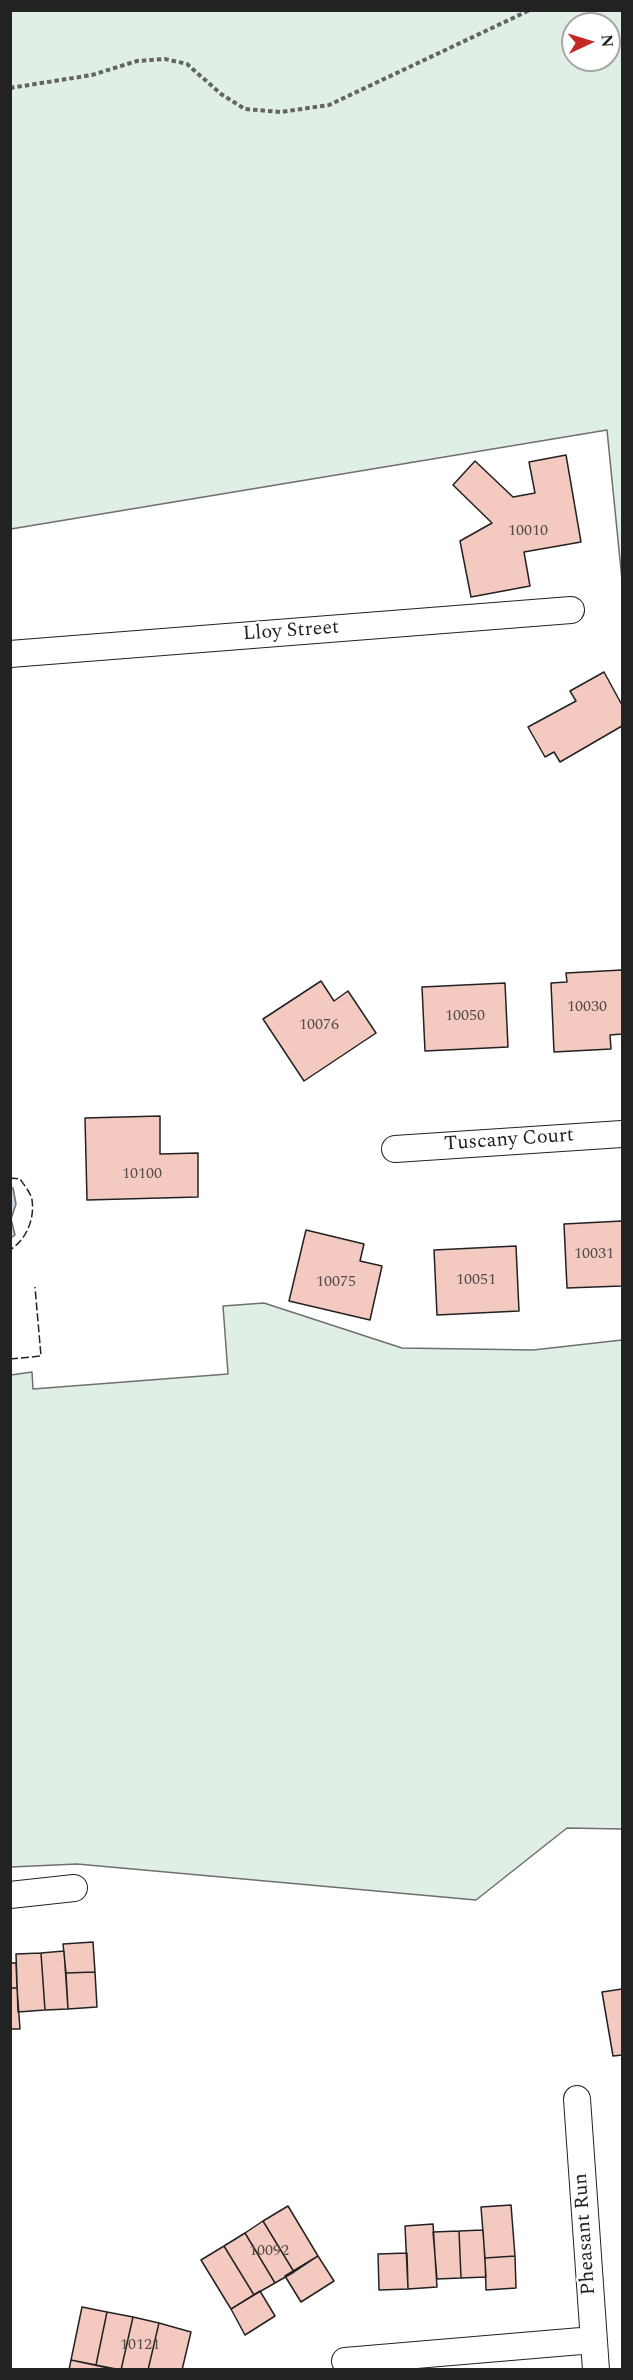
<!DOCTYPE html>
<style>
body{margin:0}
#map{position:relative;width:633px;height:2380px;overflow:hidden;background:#fff;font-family:Spectral,serif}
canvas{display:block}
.frame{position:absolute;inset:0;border:12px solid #222;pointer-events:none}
.north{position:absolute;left:561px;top:12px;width:60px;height:60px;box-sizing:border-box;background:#fff;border:2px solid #a7a7a7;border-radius:50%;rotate:86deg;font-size:16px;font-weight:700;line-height:24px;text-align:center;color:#222}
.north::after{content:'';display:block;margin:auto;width:21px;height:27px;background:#c62828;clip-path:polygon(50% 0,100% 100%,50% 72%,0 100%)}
</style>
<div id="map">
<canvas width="633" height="2380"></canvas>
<div class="frame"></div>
<div class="north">N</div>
</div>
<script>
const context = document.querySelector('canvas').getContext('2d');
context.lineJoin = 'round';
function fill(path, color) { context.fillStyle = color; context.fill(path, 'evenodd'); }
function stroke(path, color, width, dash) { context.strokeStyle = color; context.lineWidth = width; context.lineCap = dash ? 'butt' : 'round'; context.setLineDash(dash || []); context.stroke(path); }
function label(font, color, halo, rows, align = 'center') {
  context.font = font + ' Spectral,serif'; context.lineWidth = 4.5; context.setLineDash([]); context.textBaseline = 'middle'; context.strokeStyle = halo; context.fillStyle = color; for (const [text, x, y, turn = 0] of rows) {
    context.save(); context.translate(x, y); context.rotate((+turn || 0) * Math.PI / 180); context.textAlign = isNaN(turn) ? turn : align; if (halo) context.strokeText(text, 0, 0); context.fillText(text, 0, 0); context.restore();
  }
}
const green = new Path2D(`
 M11,10L622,11V580L607,430L11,529ZM573,24H609V60H573Z
 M264,1303L402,1348L533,1350L622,1340V1829L567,1828L476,1900L77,1864L11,1867V1375L32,1372L33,1389L228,1374L223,1306Z`);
const water = new Path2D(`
 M11,1188H13L16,1204L11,1219L15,1235L11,1238Z`);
const building = new Path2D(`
 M566,455L581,542L524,552L530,586L471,597L460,541L492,523L453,485L475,461L513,497L535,493L529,462Z
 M604,672L622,705V726L560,762L554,752L545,757L528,727L576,701L570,691Z
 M622,970V1034L610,1035L611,1049L554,1052L551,983L567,982L566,973Z
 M321,981L334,1001L348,991L376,1033L304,1081L263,1019Z
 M505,983L508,1047L425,1051L422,987Z
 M160,1116V1154L198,1153V1197L87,1200L85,1118Z
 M622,1221V1286L567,1288L564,1224Z
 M306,1230L364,1244L360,1261L382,1266L370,1320L289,1301Z
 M516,1246L519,1311L437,1315L434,1250Z
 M93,1942L95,1972L66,1973L63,1944Z
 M64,1951L68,2009L45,2010L41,1953Z
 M41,1953L45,2010L18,2012L16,1954Z
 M10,1963H16L17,1988H10Z
 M95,1972L97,2007L68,2009L66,1973Z
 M10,1988H17L20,2029H10Z
 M622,1989V2055L613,2056L602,1992Z
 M511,2205L515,2256L485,2258L481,2207Z
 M288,2206L318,2256L294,2272L263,2221Z
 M263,2221L294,2272L275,2283L245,2233Z
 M433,2224L437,2287L408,2289L405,2226Z
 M483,2230L486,2277L461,2278L459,2231Z
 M459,2231L461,2278L437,2279L433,2232Z
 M245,2233L275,2283L254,2295L224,2246Z
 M224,2246L254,2295L231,2309L201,2260Z
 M407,2253L408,2289L379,2290L378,2254Z
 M318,2256L334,2281L301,2302L285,2276Z
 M515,2256L516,2288L486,2290L485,2258Z
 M260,2291L275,2316L245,2335L231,2309Z
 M82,2307L107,2312L96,2365L71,2360Z
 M107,2312L133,2317L121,2370L96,2365Z
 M133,2317L159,2323L148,2370H121Z
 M159,2323L191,2332L182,2370H148Z
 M71,2360L108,2368V2370H69Z`);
const path = new Path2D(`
 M10,88L92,75L137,61L165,59L187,64L221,94L245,109L281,112L329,105L530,10`);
const street = new Path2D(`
 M10,654L571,610
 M395,1149L622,1134
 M10,1895L74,1888
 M577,2099L596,2370
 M345,2361L593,2340`);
const fence = new Path2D(`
 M10,1178L20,1179C24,1185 31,1193 32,1200C35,1219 26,1240 10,1250
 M10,1359L41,1356L35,1287`);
const numberNames = [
 ["10010",528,532],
 ["10030",587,1008],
 ["10050",465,1017],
 ["10076",319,1026],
 ["10100",142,1175],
 ["10031",594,1255],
 ["10051",476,1281],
 ["10075",336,1283],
 ["10092",269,2252],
 ["10121",140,2346]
];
const streetNames = [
 ["Lloy Street",291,632,-4],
 ["Tuscany Court",509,1141,-4],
 ["Pheasant Run",586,2234,-94]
];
fill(green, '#e0efe3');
stroke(green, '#6f6f6f', 1.5);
fill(water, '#c7d3dd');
stroke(water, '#6f6f6f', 1.5);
fill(building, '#f3c9c0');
stroke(building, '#222', 1.5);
stroke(street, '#222', 28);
stroke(path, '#646464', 4, [4.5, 3]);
stroke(street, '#fff', 26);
stroke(fence, '#222', 1.5, [8, 3]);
label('16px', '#564c4a', null, numberNames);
label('20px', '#222', '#fff', streetNames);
</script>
